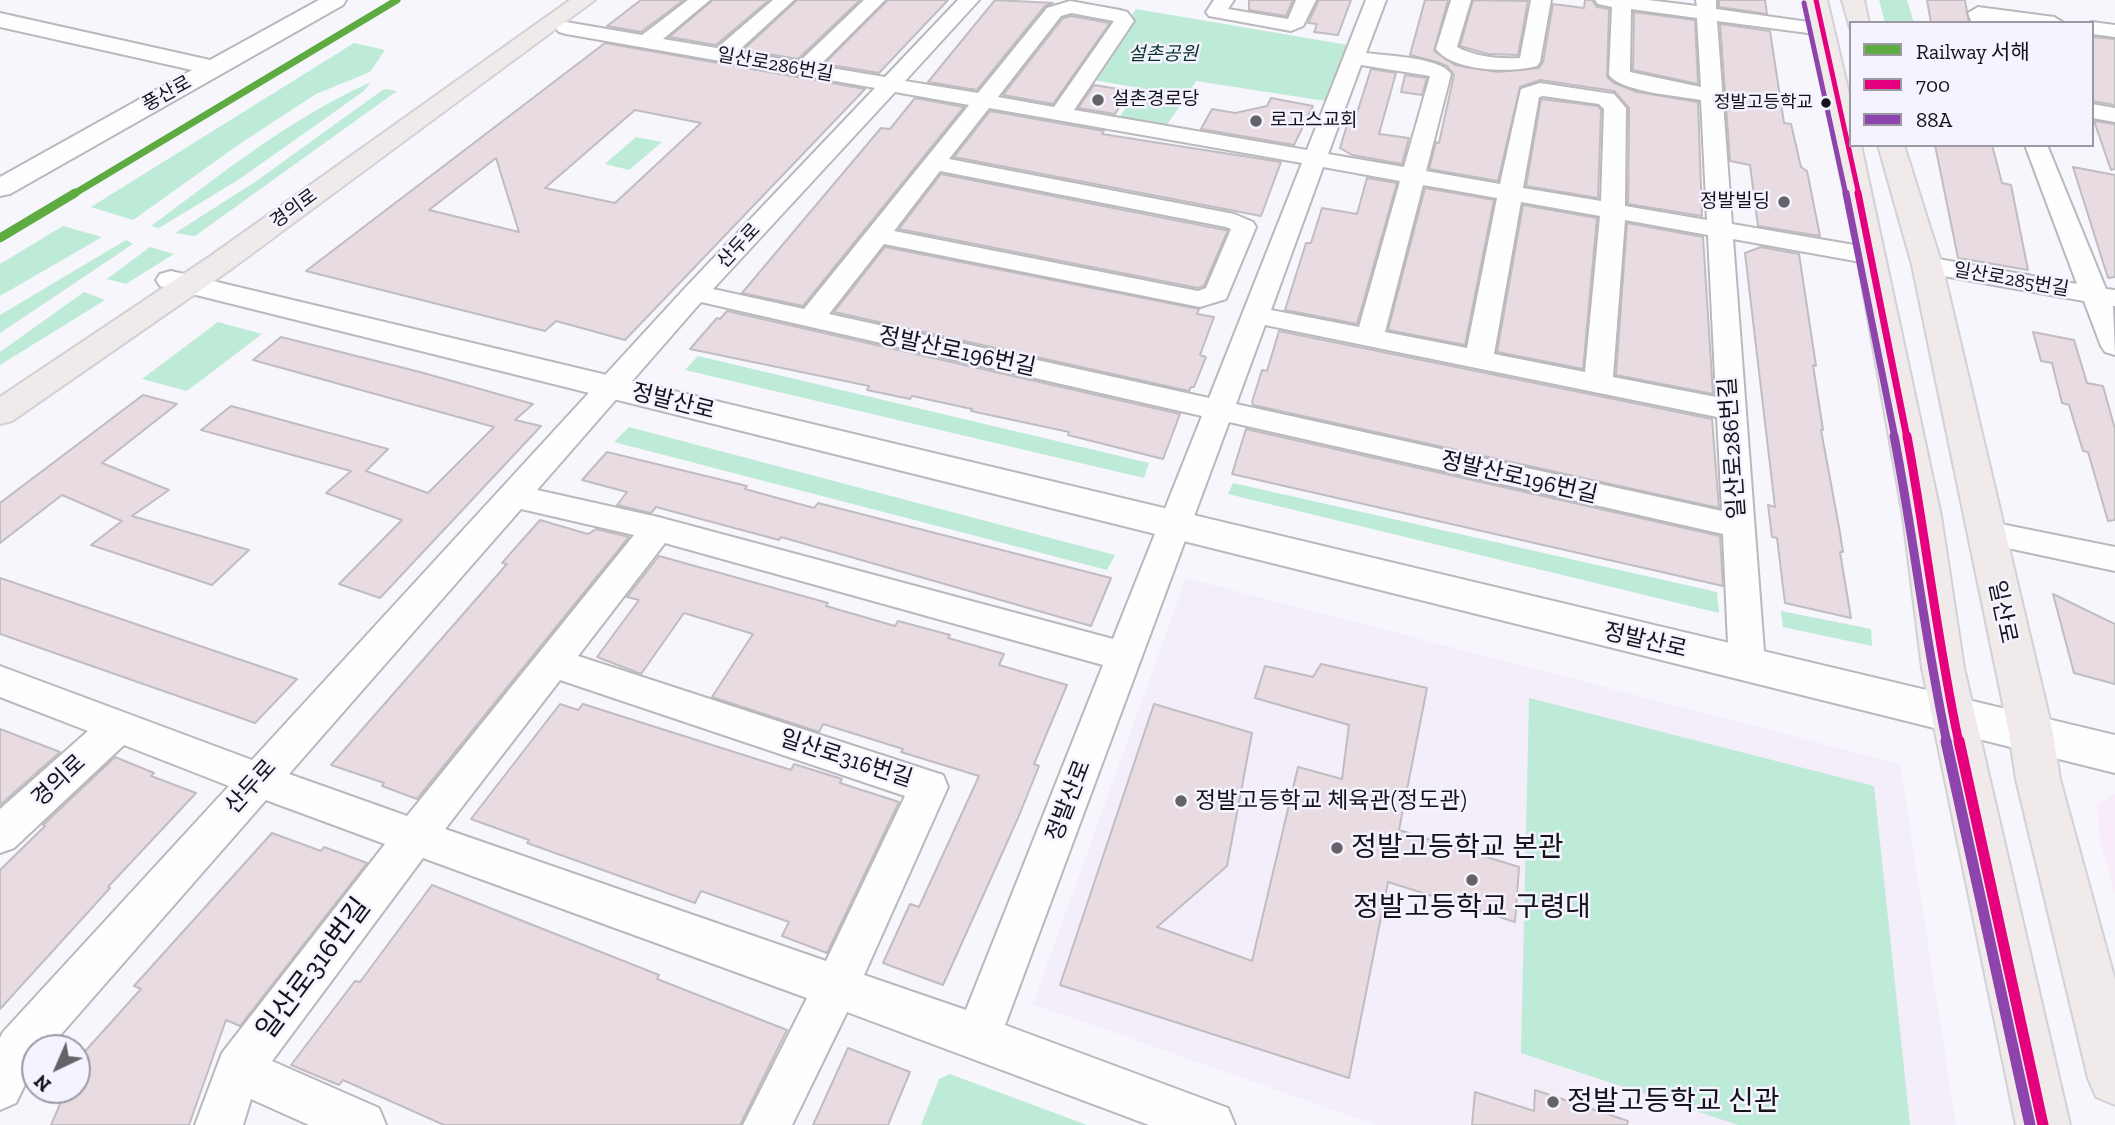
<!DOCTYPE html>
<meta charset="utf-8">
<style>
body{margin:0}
#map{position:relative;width:2115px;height:1125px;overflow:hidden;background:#f6f6fc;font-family:"Zilla Slab","Noto Sans KR",serif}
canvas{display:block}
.legend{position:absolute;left:1849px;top:21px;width:245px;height:126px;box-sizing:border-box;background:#f4f3ff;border:2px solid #9b9aa3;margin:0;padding:9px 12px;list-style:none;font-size:21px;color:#151419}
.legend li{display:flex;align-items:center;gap:14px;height:35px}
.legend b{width:35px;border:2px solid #9b9aa3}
.north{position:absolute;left:21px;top:1034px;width:70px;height:70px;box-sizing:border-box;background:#f4f3ff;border:2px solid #9b9aa3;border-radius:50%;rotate:224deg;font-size:19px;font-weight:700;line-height:28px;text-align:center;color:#151419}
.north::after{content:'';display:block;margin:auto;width:24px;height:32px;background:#646368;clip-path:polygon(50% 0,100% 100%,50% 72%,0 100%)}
</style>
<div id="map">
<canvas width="2115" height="1125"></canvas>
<ul class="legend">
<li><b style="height:9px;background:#5eac41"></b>Railway 서해</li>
<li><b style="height:9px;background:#e5007d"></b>700</li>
<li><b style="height:9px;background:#8e44ad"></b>88A</li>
</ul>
<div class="north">N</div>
</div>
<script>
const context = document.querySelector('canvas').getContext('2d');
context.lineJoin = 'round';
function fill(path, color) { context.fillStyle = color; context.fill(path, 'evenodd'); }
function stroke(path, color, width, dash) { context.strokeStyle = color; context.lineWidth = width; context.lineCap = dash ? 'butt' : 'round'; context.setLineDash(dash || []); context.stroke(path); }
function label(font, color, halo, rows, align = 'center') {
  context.font = font + ' "Zilla Slab","Noto Sans KR",serif'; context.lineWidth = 5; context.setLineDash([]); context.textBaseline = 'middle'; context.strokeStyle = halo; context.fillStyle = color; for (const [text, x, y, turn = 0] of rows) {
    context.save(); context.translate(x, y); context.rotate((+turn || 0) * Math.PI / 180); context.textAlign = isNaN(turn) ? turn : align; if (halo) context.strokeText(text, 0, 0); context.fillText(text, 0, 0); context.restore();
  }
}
const education = new Path2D(`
 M1186,578L1900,764L1956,1125H1376L1033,1004Z`);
const medical = new Path2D(`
 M2115,794V892L2100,842L2097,804Z`);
const green = new Path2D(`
 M1879,0H1907L1914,23H1885Z
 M1136,9L1348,45L1325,101L1196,81L1165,128L1118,119L1140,88L1087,79Z
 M354,43L385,50L370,72L316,94L241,143L133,220L91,207Z
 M371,82L364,91L238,180L159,228L151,226C222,174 290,118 371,82Z
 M384,89L397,91L195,236L175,233L255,182Z
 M636,137L662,142L629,170L605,164Z
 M63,226L102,237L0,296V264Z
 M126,240L133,244L0,333V315Z
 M150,247L174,254L126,284L107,279Z
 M84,292L105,300L0,365V352Z
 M218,322L262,334L187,391L142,379Z
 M698,356L1149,463L1144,478L685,370Z
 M629,427L1115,555L1107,570L614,442Z
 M1233,483L1717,592L1719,613L1228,494Z
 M1781,611L1871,629L1872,646L1783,627Z
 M1529,698L1874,786L1910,1125H1738L1521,1053Z
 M950,1074L955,1076L1087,1125H921L939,1079Z`);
const building = new Path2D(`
 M641,0H684L641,32L607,26Z
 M713,0H769L716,45L669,37Z
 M797,0H860L798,59L743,50Z
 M888,0H948L879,73L824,64Z
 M995,0L1053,3L1045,6L977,90L928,82Z
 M1249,0H1293L1286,16L1249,10Z
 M1319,0H1351L1338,35L1314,32L1317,24L1308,23Z
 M1425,0H1448L1434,51L1455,65L1498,72L1539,68L1543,62L1553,4L1584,8L1585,0H1592L1597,7L1609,9L1607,77L1614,83L1637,92L1698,102L1702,216L1628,204L1629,108L1614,91L1540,80L1520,87L1498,181L1429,169L1436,142L1439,143L1454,75L1447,66L1437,62L1410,55Z
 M1473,0L1528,1L1518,55L1488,54L1460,46Z
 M1719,0H1765L1767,14L1719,7Z
 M1927,0H1965L1969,23H1931Z
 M1634,12L1695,20L1698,84L1633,70Z
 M1071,16L1110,23L1053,104L1003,95L1063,18Z
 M1720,24L1770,31L1784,123L1791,124L1801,167L1807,171L1820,236L1758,226L1750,165L1730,161Z
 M2092,37L2115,39V105L2092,101Z
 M605,43L865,89L625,340L556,321L545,331L306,271ZM635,110L701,123L615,203L545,188ZM496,158L519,232L429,210Z
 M1371,69L1396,73L1379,134L1409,138L1402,164L1352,155L1340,148L1351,112L1357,113Z
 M1405,75L1427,78L1422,95L1401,92Z
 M1094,85L1130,91L1115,114L1078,108Z
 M915,98L964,107L803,306L742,293L881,128L890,129Z
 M1271,98L1313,106L1294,145L1201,129L1212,109L1235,113L1267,106Z
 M1541,99L1598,106L1601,110L1598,198L1526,186Z
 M990,111L1104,131L1102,134L1281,162L1261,216L954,157Z
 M2094,121L2115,124V169L2111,170Z
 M1935,145H1992L2002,183L2011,185L2028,270L1958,258Z
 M2073,167L2115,175V277L2108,278Z
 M941,174L1225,230H1228L1204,286L1198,288L899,229Z
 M1367,178L1397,183L1357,324L1285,310L1306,243H1311L1322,208L1357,214Z
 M1425,188L1494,200L1465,345L1388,330Z
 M1523,205L1597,218L1583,369L1497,352Z
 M1627,223L1703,237L1713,394L1616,375Z
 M885,247L1199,309L1197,314L1214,317L1200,355L1206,357L1194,387H1191L1189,391L834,312Z
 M1761,247L1799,254L1816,366L1813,365L1823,430H1821L1839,527L1843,552H1840L1851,618L1785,603L1777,538L1772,537L1768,505L1775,507L1745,253Z
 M727,311L1180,414L1163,459L1068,435L1069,432L971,411L972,409L912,396L910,399L867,390L869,386L690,349L717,318L720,319Z
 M1279,331L1712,419L1719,508L1253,405L1252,402L1262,370L1267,371Z
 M2033,332L2074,340L2087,383L2103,386L2115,429V520L2108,521L2088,452L2083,451L2069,405L2062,403L2052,363L2041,361Z
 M281,337L420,372L533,404L515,420L541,426L380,598L339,584L402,520L326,493L351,471L201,430L231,406L388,449L366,471L428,493L494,427L253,360Z
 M143,395L177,404L102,463L169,490L132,516L249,550L212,585L91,545L122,521L62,495L0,543V503Z
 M1246,429L1720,536L1723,586L1232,474Z
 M607,452L747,486L745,489L814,508L818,503L1111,578L1091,626L781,537L779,540L656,507L651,513L617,505L627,492L582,480Z
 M540,520L588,534L596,529L629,537L417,799L382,786L384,783L331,765L507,564L502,563Z
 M659,556L828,603L826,606L895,626L898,621L950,635L948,638L1004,654L999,665L1067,685L1034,764L1039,766L1018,818L943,985L883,963L910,904L919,907L979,776L901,752L903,749L823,724L819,732L712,697L753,634L684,613L641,674L597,657L639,600L627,597Z
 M0,578L121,619L297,679L255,723L0,634Z
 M2053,594L2115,624V684L2074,673Z
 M1321,664L1427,688L1399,830L1519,867L1515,922L1388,882L1349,1078L1060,985L1154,704L1252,733L1227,866L1157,927L1252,961L1298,767L1342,779L1349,725L1255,698L1265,666L1313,677Z
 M560,704L578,710L583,704L791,770L794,764L842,779L840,783L899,802L827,953L782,936L789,922L701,891L695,903L527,843L529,840L471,819Z
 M0,729L60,752L0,805Z
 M115,757L154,773L151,776L196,793L108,887L110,888L0,1009V870L45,826L43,825Z
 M272,833L321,851L324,847L367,863L240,1026L226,1020L189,1125H51L66,1090H77L79,1058L141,989L134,986Z
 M432,885L659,975L657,979L787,1030L740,1125H444L343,1080L339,1085L291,1065L355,981L360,982Z
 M848,1048L910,1072L888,1125H813Z
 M1535,1090L1628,1121L1627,1125H1472L1475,1092L1534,1111Z`);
const minor = new Path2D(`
 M688,0H710L663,39L717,48L773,0H794L737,52L799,62L864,0H885L819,66L885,77L958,0H979L905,81L978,93L1047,8L1070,1L1120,10L1127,12L1134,21L1074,110L1307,150L1366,0H1386L1366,53C1386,56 1440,57 1451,74L1426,171L1500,184L1521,89L1540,83L1606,93L1614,94L1626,108L1625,206L1707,220L1701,100C1680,96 1621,92 1609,75L1612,7L1598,4L1595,0H1648L1697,6L1696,0H1716V9L1830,25L1833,29L1830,33L1823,35L1717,21L1732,224L1872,248L1881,251L1885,256L1881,261L1872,264L1733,239L1765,665L1760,675L1747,680L1734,675L1729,665L1723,534L1229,422L1005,1025L1228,1108L1235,1125H1149L847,1012L792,1125H743L807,998L423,858L272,1061L379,1108L386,1125H309L251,1099L243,1125H195L222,1053L385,844L266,800L49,1048H35V1064L16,1103L0,1110V1038L3,1032L229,786L124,745L14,848L0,853V809L88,731L0,697V666L252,760L686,287L875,88L566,34L559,32L556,28L559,24L566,22L642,35ZM1631,9L1697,18L1701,87L1630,72ZM1071,13L1114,21L1054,107L998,97L1061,16ZM1361,65L1430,76L1404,167L1328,154ZM895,92L969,105L804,309L713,289ZM1543,96L1599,104L1604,109L1601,201L1523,188L1539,97ZM989,108L1302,163L1209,398L829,314L884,244L1200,307L1226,299L1256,227L1253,222L1234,214L949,159ZM1323,167L1400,181L1359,327L1271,310ZM940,171L1226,227L1231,229L1206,288L1198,291L894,231ZM1423,185L1497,198L1467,348L1385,332ZM1521,202L1600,216L1585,372L1494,354ZM1625,220L1708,235L1716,397L1613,377ZM701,302L1202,416L1113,639L658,517L537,490ZM1265,325L1717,417L1722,511L1236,404ZM521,509L634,535L407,816L289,774ZM665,543L1103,665L966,1010L864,975L948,787L943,775L578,656ZM560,680L905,796L826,961L445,829Z
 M1214,0H1234L1228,9L1288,19L1296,0H1316L1303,26L1291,31L1209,16L1206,12Z
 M1451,0H1471L1457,47C1476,57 1499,59 1520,58L1531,0H1551L1540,62L1537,66C1512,73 1453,72 1436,49Z
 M1978,7L2054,17L2064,23L1991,21L1992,23H1972L1968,13Z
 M2092,22L2115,25V37L2092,34V23H2089Z
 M2092,104L2115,108V122L2092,118Z
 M2025,145H2047L2106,289L2115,290V306H2113L2115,355L2105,352L2101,346L2084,301L1927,273L1918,270L1914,265L1918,260L1927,257L2077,284Z
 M1986,521L2115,547V571L1975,541L1970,533L1975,525Z`);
const tertiary = new Path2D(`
 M319,0H346L343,5L10,194L0,196V177L192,70L0,27V13L210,60Z`);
const secondary = new Path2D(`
 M171,271L2115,735V773L160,286L156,280L160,274Z`);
const primary = new Path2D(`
 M570,0H595L234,267L12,421L0,424V397L212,255Z
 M1805,0H1827L1851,102V145H1861L1941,516L1964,668L2070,1125H2016L1922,668L1903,516L1857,256Z
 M1842,0H1864L1869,23H1851L1850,28Z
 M1878,145H1904L1942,265L2053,733L2060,779L2115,980V1105L2096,1097L2088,1078L2016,779L2009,733L1912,265Z`);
const bus1Far3 = new Path2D(`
 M1816,0L1859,195`);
const bus1Far2 = new Path2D(`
 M1858,193L1907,438`);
const bus1Far1 = new Path2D(`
 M1907,436C1926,538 1937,641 1959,743`);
const bus1 = new Path2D(`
 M1959,741L2043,1125`);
const bus2Far3 = new Path2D(`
 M1804,3L1846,195`);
const bus2Far2 = new Path2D(`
 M1846,193L1895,438`);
const bus2Far1 = new Path2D(`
 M1894,436C1914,538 1925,641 1947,743`);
const bus2 = new Path2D(`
 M1946,741L2030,1125`);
const rail1Far1 = new Path2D(`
 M72,195L397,0`);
const rail1 = new Path2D(`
 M0,238L75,193`);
const markers = [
 [1098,100,7,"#646368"],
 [1826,103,6,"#151419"],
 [1256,121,7,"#646368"],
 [1784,202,7,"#646368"],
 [1181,801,7,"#646368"],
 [1337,848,7,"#646368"],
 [1472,880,7,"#646368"],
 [1553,1102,7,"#646368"]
];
const farBusnames = [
 ["정발고등학교",1813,103]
];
const farParknames = [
 ["설촌공원",1163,55]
];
const farStreetnames = [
 ["일산로286번길",775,65,10],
 ["풍산로",167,94,-29],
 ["경의로",294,209,-36],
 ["산두로",739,246,-47],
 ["일산로285번길",2011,280,10]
];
const farPoinames = [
 ["설촌경로당",1112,100],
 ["로고스교회",1270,121],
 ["정발빌딩",1770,202,"right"]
];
const streetNames = [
 ["정발산로196번길",957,352,12],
 ["정발산로",673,402,14],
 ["일산로286번길",1733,448,-94],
 ["정발산로196번길",1519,478,13],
 ["일산로",2002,612,78],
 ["정발산로",1645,641,13],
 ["일산로316번길",846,759,18],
 ["경의로",59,781,-43],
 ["산두로",251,787,-48],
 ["정발산로",1069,801,-69]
];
const poiNames = [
 ["정발고등학교 체육관(정도관)",1195,801]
];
const nearPoinames = [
 ["정발고등학교 본관",1351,848],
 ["정발고등학교 구령대",1472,908,"center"],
 ["정발고등학교 신관",1567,1102]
];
const nearStreetnames = [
 ["일산로316번길",314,969,-53]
];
fill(education, '#f4edfa');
fill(medical, '#f7ecf8');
fill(green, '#beead8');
fill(building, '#e9dbe2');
stroke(building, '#c0bdc1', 2);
stroke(minor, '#b8b8bd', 4);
stroke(tertiary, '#b8b8bd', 4);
stroke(secondary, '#b8b8bd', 4);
stroke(primary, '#d2d1d5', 4);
fill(minor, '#fefeff');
fill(tertiary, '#fefeff');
fill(secondary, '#fefeff');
fill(primary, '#f0eaeb');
stroke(bus1Far3, '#e5007d', 5);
stroke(bus1Far2, '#e5007d', 7);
stroke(bus1Far1, '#e5007d', 9);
stroke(bus1, '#e5007d', 11);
stroke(bus2Far3, '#8e44ad', 5);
stroke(bus2Far2, '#8e44ad', 7);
stroke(bus2Far1, '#8e44ad', 9);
stroke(bus2, '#8e44ad', 11);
stroke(rail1Far1, '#5eac41', 7);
stroke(rail1, '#5eac41', 9);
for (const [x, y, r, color] of markers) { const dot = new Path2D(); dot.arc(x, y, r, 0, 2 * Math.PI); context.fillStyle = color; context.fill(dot); stroke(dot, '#f4f3ff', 2.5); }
label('18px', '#151419', '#f4f3ff', farBusnames, 'right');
label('italic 19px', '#073423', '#f4f3ff', farParknames);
label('19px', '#151419', '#f4f3ff', farStreetnames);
label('19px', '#151419', '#f4f3ff', farPoinames, 'left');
label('23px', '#151419', '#f4f3ff', streetNames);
label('23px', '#151419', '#f4f3ff', poiNames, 'left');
label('28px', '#151419', '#f4f3ff', nearPoinames, 'left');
label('28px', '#151419', '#f4f3ff', nearStreetnames);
</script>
